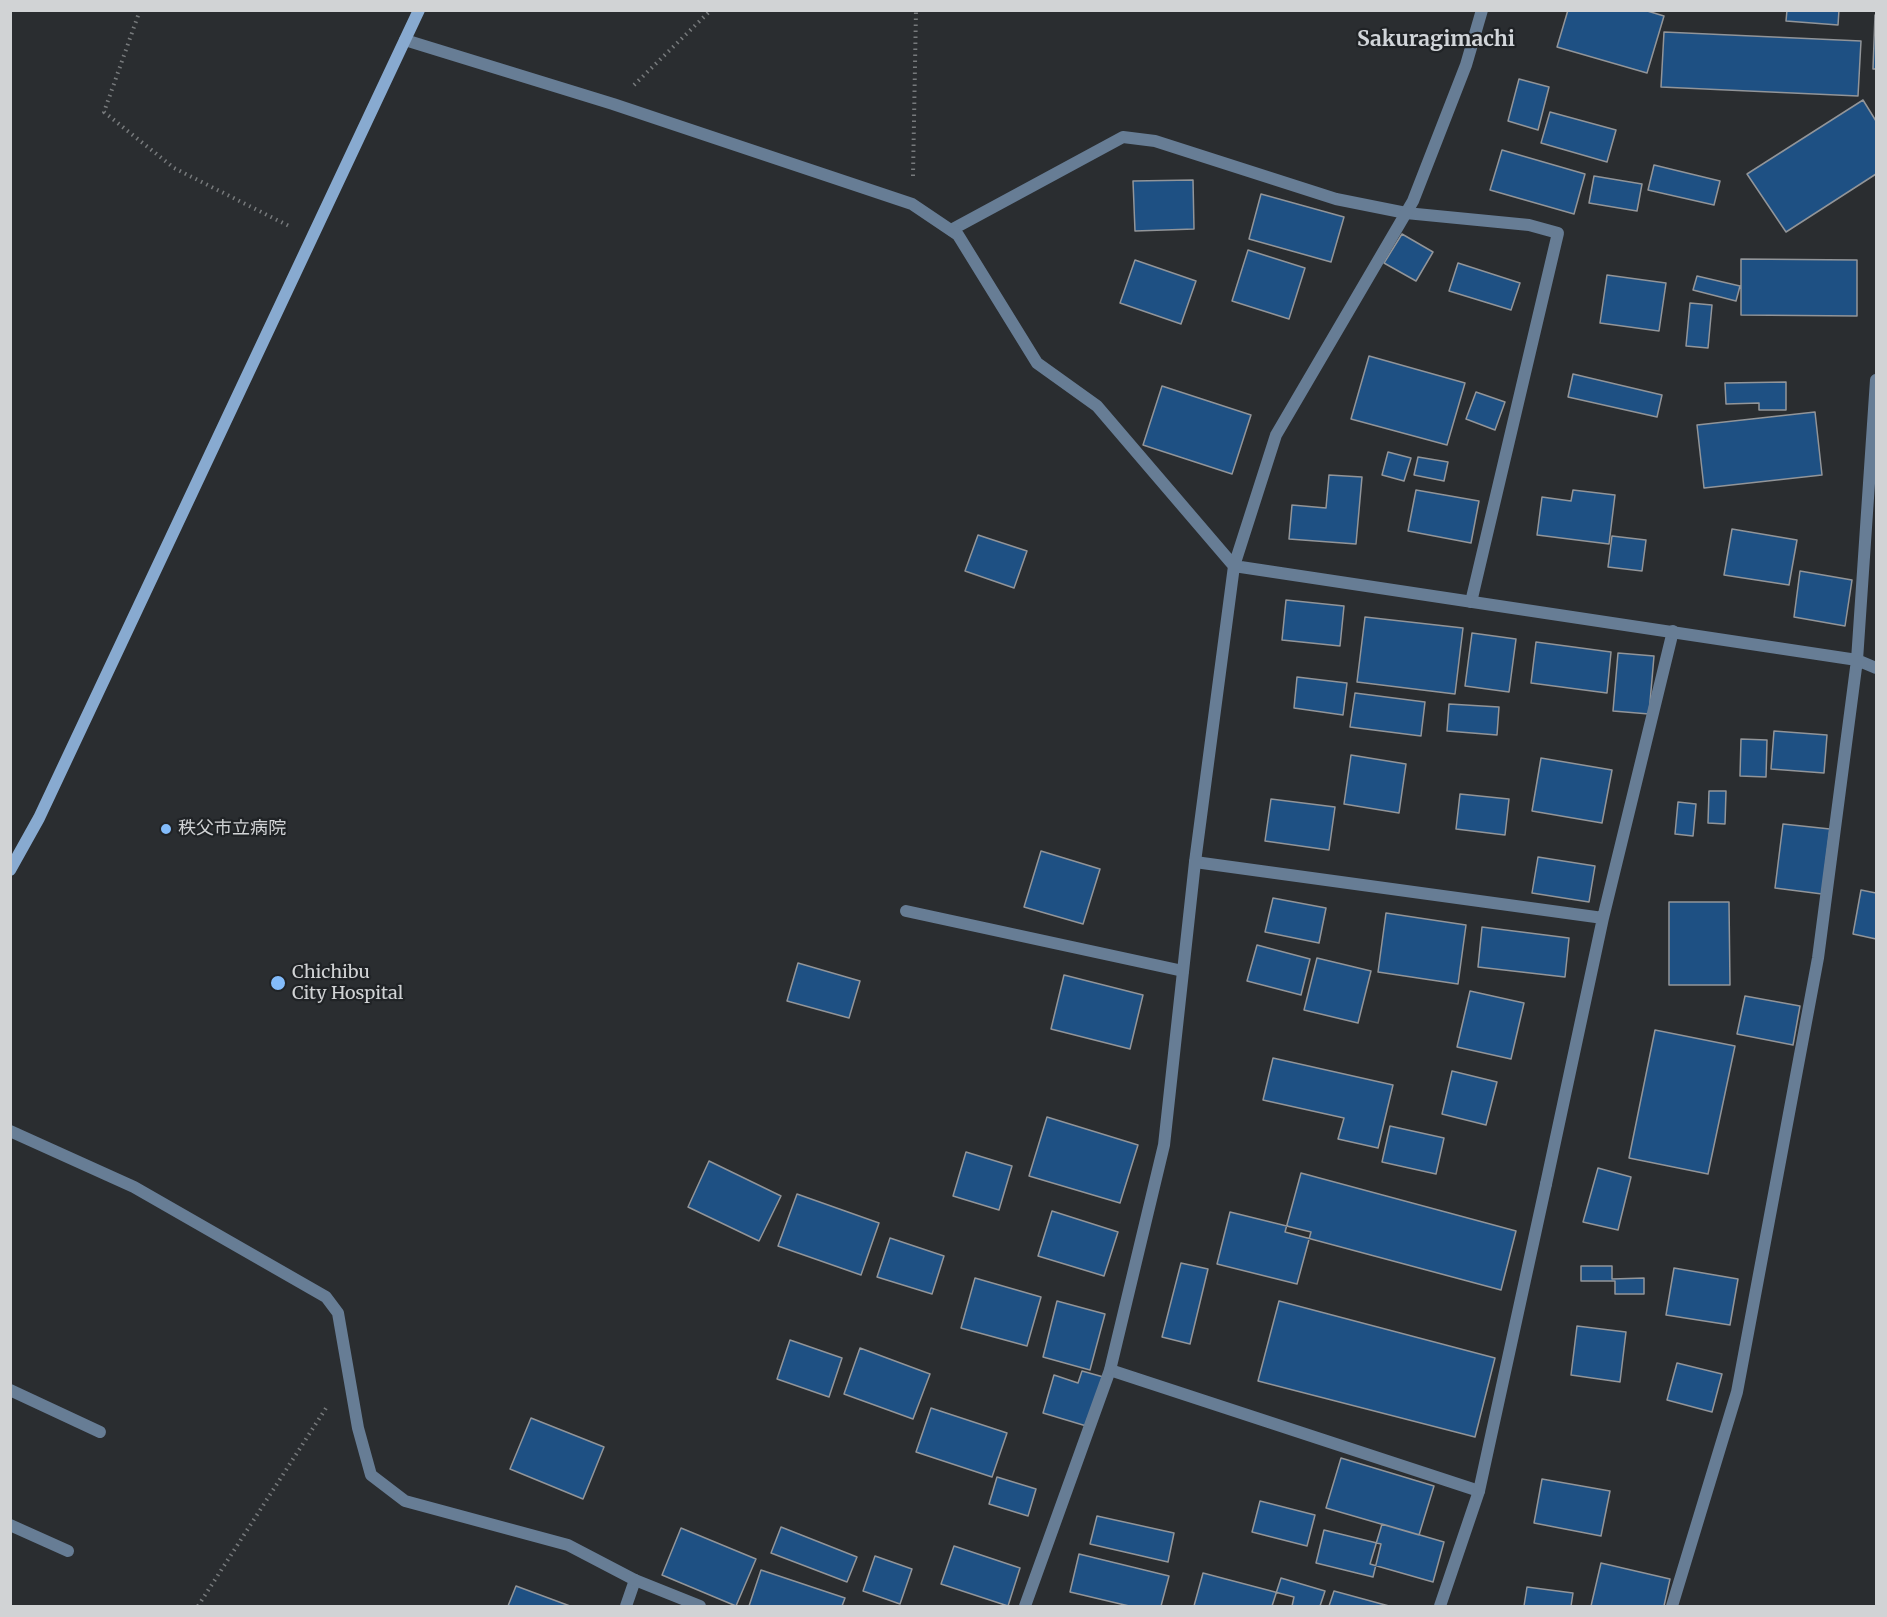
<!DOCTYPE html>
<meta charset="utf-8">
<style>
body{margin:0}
#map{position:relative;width:1887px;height:1617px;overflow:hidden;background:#2a2d30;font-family:Merriweather,serif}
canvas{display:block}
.frame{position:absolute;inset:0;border:12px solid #d1d3d5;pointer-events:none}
</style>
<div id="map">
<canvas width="1887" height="1617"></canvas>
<div class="frame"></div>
</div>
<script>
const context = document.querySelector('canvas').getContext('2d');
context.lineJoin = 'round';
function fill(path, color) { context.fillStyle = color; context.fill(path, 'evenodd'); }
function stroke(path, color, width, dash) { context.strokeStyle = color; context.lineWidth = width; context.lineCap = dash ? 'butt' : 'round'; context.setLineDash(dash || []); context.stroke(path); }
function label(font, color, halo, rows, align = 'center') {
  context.font = font + ' Merriweather,"Noto Sans JP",serif'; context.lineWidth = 4.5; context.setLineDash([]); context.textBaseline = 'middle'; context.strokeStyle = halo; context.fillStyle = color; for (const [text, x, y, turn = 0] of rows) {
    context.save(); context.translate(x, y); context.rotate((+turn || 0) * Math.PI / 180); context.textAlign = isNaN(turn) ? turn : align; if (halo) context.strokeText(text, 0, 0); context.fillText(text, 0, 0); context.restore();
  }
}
const building = new Path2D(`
 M1568,10H1644L1664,16L1647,73L1557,47Z
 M1787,10H1839L1838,25L1786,21Z
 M1875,15H1876V69H1873Z
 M1664,32L1861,41L1858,96L1661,87Z
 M1519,79L1549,87L1538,130L1508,121Z
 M1863,100L1876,121V174L1786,232L1747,174Z
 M1550,112L1616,130L1607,162L1541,143Z
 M1502,150L1585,174L1574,214L1490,190Z
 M1654,165L1720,181L1714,205L1648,190Z
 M1594,176L1642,184L1637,211L1589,203Z
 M1193,180L1194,229L1135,231L1133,181Z
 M1261,194L1344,217L1331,262L1249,239Z
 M1402,234L1433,252L1416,281L1384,263Z
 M1248,250L1305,268L1289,319L1232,301Z
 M1741,259L1857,260V316L1741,315Z
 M1135,260L1196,281L1181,324L1120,303Z
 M1458,263L1520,283L1511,310L1449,291Z
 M1607,275L1666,283L1659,331L1600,323Z
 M1697,276L1740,286L1736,301L1693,290Z
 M1690,303L1712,305L1708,348L1686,346Z
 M1369,356L1465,383L1447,445L1351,419Z
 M1573,374L1662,395L1657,417L1568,397Z
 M1786,382V410H1759V403L1726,404L1725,383Z
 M1162,386L1251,415L1232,474L1143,445Z
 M1476,392L1505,402L1495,430L1466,419Z
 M1815,412L1822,475L1704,488L1697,425Z
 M1388,452L1411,458L1404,481L1382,475Z
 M1418,457L1448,462L1444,481L1414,475Z
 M1329,475L1362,477L1356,544L1289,539L1292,505L1326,508Z
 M1416,490L1479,501L1471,543L1408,531Z
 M1573,490L1615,495L1609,544L1537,535L1542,497L1571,501Z
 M1732,529L1797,540L1789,585L1724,575Z
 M978,535L1027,551L1014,588L965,571Z
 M1612,536L1646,540L1642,571L1608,567Z
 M1800,571L1852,580L1845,626L1794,617Z
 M1286,600L1344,606L1340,646L1282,640Z
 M1365,617L1463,628L1455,694L1357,682Z
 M1472,633L1516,639L1509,692L1465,686Z
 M1536,642L1611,652L1607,693L1531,683Z
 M1618,653L1654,656L1649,714L1613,711Z
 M1297,677L1347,683L1343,715L1294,708Z
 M1355,693L1425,702L1421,736L1350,727Z
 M1449,704L1499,707L1497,735L1447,731Z
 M1774,731L1827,735L1824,773L1771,769Z
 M1741,739L1767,740L1766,777L1740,776Z
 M1351,755L1406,764L1399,813L1344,804Z
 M1541,758L1612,770L1602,823L1532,811Z
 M1709,791H1726L1725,824L1708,823Z
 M1460,794L1509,799L1505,835L1456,829Z
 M1271,799L1335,807L1329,850L1265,841Z
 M1678,802L1696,804L1693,836L1675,834Z
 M1783,824L1830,829L1822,894L1775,888Z
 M1041,851L1100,869L1083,924L1024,907Z
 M1538,857L1595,866L1589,902L1532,893Z
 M1861,890L1876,893V939L1853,934Z
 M1273,898L1326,908L1319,943L1265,932Z
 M1669,902H1729L1730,985H1669Z
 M1386,913L1466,925L1458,984L1378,972Z
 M1482,927L1569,938L1565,977L1478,967Z
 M1257,945L1310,959L1301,995L1247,981Z
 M1317,958L1371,971L1358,1023L1304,1010Z
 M798,963L860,981L849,1018L787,1001Z
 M1064,975L1143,995L1130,1049L1051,1029Z
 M1470,991L1524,1003L1511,1059L1457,1047Z
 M1745,996L1800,1006L1793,1045L1737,1034Z
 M1655,1030L1735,1046L1708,1174L1629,1158Z
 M1273,1058L1393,1085L1378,1148L1338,1139L1344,1118L1263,1100Z
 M1452,1071L1497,1082L1486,1125L1442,1114Z
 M1047,1117L1138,1145L1120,1203L1029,1176Z
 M1390,1126L1444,1138L1436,1174L1382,1162Z
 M966,1152L1012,1166L999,1210L953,1196Z
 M709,1161L781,1196L759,1241L688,1207Z
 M1598,1168L1631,1177L1618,1230L1583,1222Z
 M1301,1173L1516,1231L1501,1290L1285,1232Z
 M797,1194L879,1223L861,1275L778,1246Z
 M1052,1211L1118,1232L1104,1276L1038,1256Z
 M1230,1212L1311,1232L1297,1284L1217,1264Z
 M890,1238L944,1256L932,1294L877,1277Z
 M1181,1263L1208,1269L1190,1344L1162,1337Z
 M1581,1266H1612V1279L1644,1278V1294H1615V1281H1581Z
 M1674,1268L1738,1279L1730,1325L1666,1315Z
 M975,1278L1041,1297L1027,1346L961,1328Z
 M1057,1301L1105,1314L1090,1370L1043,1357Z
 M1279,1301L1495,1358L1475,1437L1258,1381Z
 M1577,1326L1626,1332L1620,1382L1571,1375Z
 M790,1340L842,1358L829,1397L777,1379Z
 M860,1348L930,1374L913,1419L844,1394Z
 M1677,1363L1722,1374L1712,1412L1667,1400Z
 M1082,1371L1107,1378L1093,1428L1043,1413L1054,1375L1078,1383Z
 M931,1408L1007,1433L992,1477L916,1452Z
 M531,1418L604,1447L583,1499L510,1469Z
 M1341,1458L1434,1486L1419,1535L1326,1508Z
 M997,1477L1036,1489L1028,1516L989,1504Z
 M1542,1479L1610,1491L1601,1536L1534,1523Z
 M1260,1501L1315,1515L1307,1546L1252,1532Z
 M1097,1516L1174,1533L1168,1562L1090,1544Z
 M1382,1524L1444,1542L1433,1582L1370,1564Z
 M781,1527L857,1557L847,1582L771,1553Z
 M681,1528L756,1559L736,1606L662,1575Z
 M1324,1530L1381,1544L1373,1577L1316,1563Z
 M954,1546L1020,1568L1008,1606L941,1584Z
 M1079,1554L1169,1576L1161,1606H1129L1070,1592Z
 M875,1556L912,1569L900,1604L863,1591Z
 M1601,1563L1670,1579L1664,1606H1591Z
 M761,1570L845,1598L842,1606H749Z
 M1203,1573L1294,1597L1292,1606H1194Z
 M1281,1578L1325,1591L1320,1606H1272Z
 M516,1586L570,1606H508Z
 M1527,1587L1573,1593L1571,1606H1524Z
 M1334,1591L1389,1606H1329Z`);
const path = new Path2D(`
 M140,10L104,112L174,168L289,226
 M634,85L711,10
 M913,176L916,10
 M198,1606L328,1405`);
const lane = new Path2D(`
 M951,230L1123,137L1155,141L1336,199L1406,213L1529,225L1558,233L1471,602
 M1195,862L1603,918
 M906,911L1183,971
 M1546,1184L1603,918L1673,631
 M1110,1370L1479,1491
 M10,1390L100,1432
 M10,1525L68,1551
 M626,1606L635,1580`);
const street = new Path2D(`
 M405,40L613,104L912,204L958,235L1037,363L1097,406L1234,566L1857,660L1876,668
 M10,1131L134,1187L326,1297L338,1313L358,1428L371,1475L405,1501L568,1545L635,1580L700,1606
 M1025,1606L1110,1370L1164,1145L1195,862L1234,566L1276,435L1413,201L1466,65L1482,10
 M1440,1606L1479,1491L1546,1184
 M1672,1606L1737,1392L1818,958L1857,660L1876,380`);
const secondary = new Path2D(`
 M10,870L39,818L419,10`);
const markers = [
 [166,829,6,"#83bcfb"],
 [278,983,8,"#83bcfb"]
];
const poiNames = [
 ["秩父市立病院",178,829],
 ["Chichibu",292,973],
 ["City Hospital",292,994]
];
const quarterNames = [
 ["Sakuragimachi",1436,40]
];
fill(building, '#1e5083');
stroke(building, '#929599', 1.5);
stroke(path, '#777a7c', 4, [1.5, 4.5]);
stroke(lane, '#677d95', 12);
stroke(street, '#677d95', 12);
stroke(secondary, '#88aad0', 12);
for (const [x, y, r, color] of markers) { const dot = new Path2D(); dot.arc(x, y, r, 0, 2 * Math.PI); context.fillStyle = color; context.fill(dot); stroke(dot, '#202326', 2); }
label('18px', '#d1d3d5', '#202326', poiNames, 'left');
label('bold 21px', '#d1d5d9', '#202326', quarterNames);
</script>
